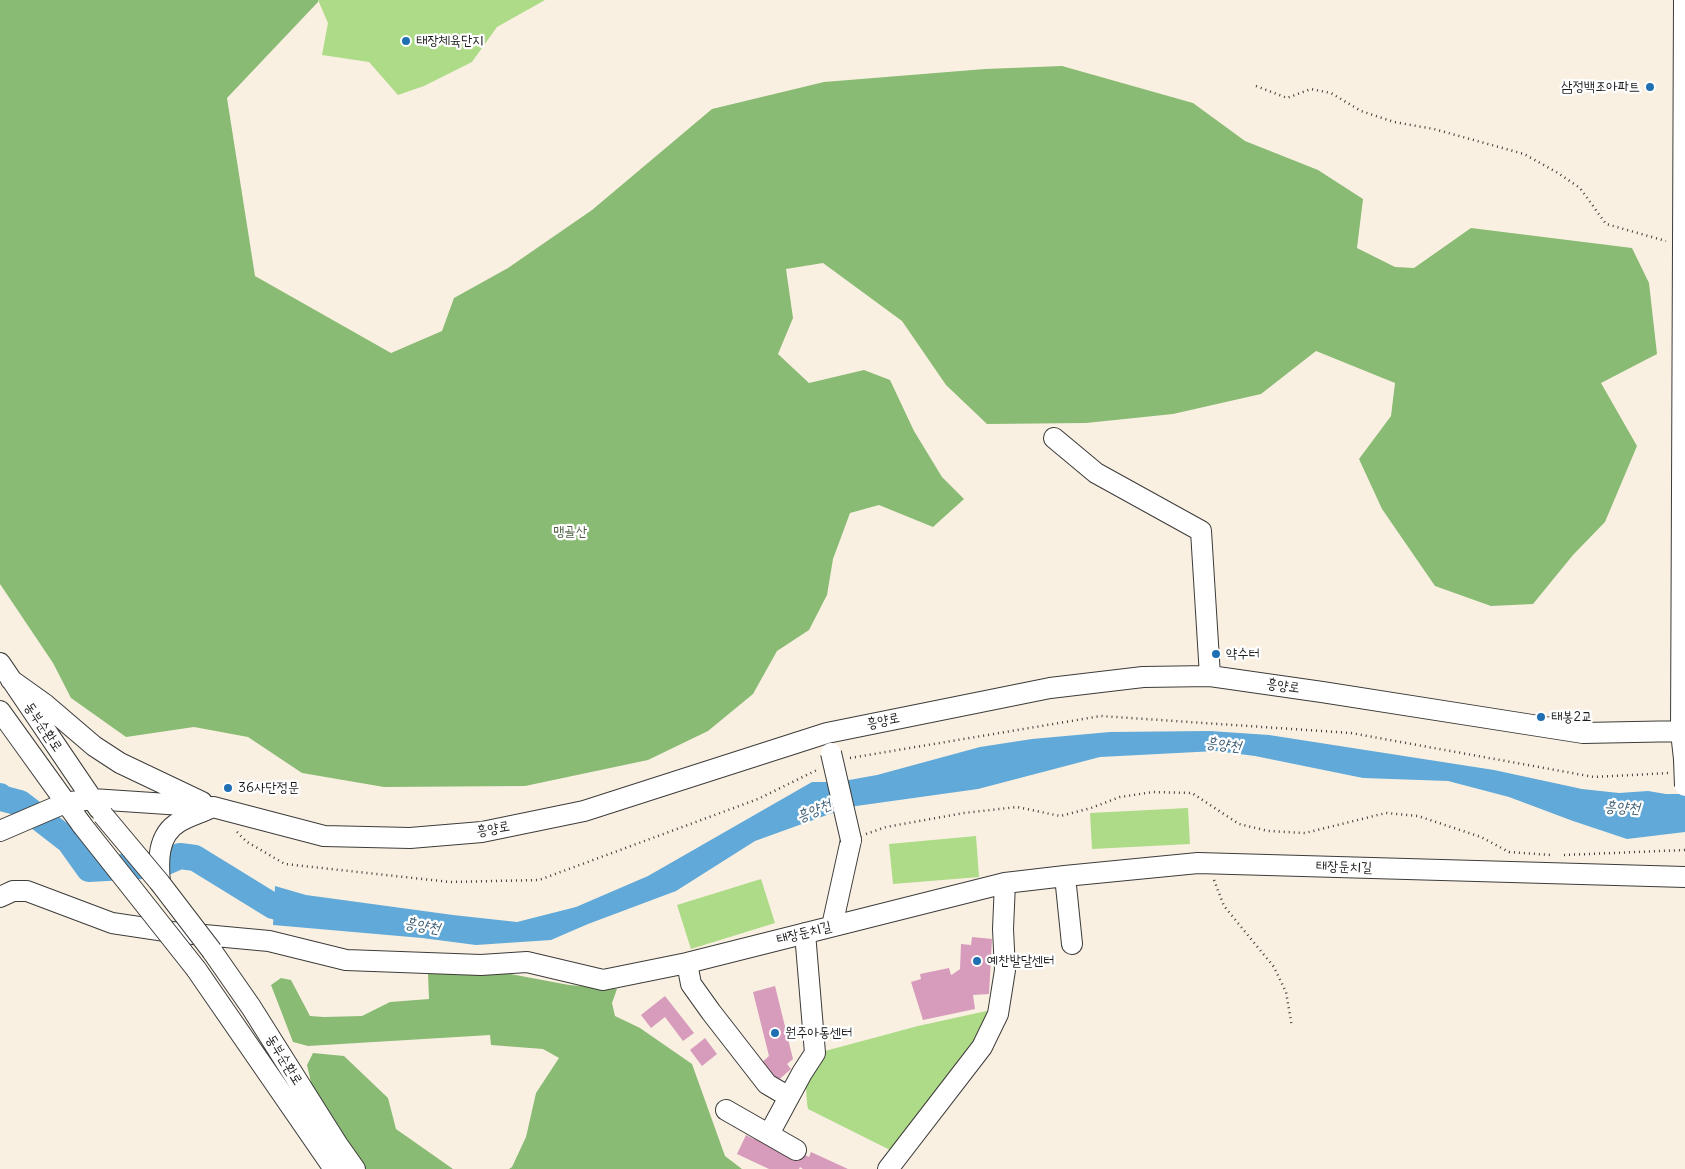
<!DOCTYPE html>
<meta charset="utf-8">
<style>
body{margin:0}
canvas{display:block;background:#f9f0e2}
</style>
<canvas width="1685" height="1169"></canvas>
<script>
const context = document.querySelector('canvas').getContext('2d');
context.lineJoin = 'round';
function fill(path, color) { context.fillStyle = color; context.fill(path, 'evenodd'); }
function stroke(path, color, width, dash) { context.strokeStyle = color; context.lineWidth = width; context.lineCap = dash ? 'butt' : 'round'; context.setLineDash(dash || []); context.stroke(path); }
function label(font, color, halo, rows, align = 'center') {
  context.font = font + ' Delius,"Poor Story",sans-serif'; context.lineWidth = 4.5; context.setLineDash([]); context.textBaseline = 'middle'; context.strokeStyle = halo; context.fillStyle = color; for (const [text, x, y, turn = 0] of rows) {
    context.save(); context.translate(x, y); context.rotate((+turn || 0) * Math.PI / 180); context.textAlign = isNaN(turn) ? turn : align; if (halo) context.strokeText(text, 0, 0); context.fillText(text, 0, 0); context.restore();
  }
}
const green = new Path2D(`
 M318,0H545L497,27L472,62L424,86L398,95L369,62L322,55L328,23Z
 M1188,808L1190,844L1092,849L1090,813Z
 M976,836L979,877L893,884L889,844Z
 M761,879L775,923L691,949L677,905Z
 M991,1010L962,1065L953,1067L938,1098L894,1152L808,1109C806,1099 807,1091 805,1082L825,1051L918,1026Z`);
const forest = new Path2D(`
 M0,0H318V2L227,98L255,276L391,353L442,331L454,298L508,268L592,210L712,109L824,82L985,69L1062,66L1193,103L1245,141L1318,170L1363,199L1357,248L1395,267L1414,268L1471,228L1632,248L1649,283L1657,354L1601,383L1637,446L1605,522L1573,555L1533,604L1491,606L1435,586L1382,509L1359,459L1391,416L1395,383L1316,351L1261,394L1173,414L1086,423L987,424L946,385L902,321L823,263L786,269L793,318L778,354L809,383L864,370L890,380L914,431L942,477L964,499L933,527L879,505L850,513L833,559L827,595L809,630L777,651L753,694L708,731L648,760L525,786L384,787L302,773L248,737L194,727L126,737L71,698L53,663L0,584Z
 M505,973L569,985L617,989L612,1003L615,1016L640,1028L692,1064L725,1156L742,1169H509L512,1167L526,1137L536,1093L559,1058L543,1049L491,1045L490,1035L308,1046L293,1042L271,985L281,978L291,980L310,1016L324,1017L362,1016L390,1002L429,999L428,974Z
 M313,1053L344,1056L388,1098L396,1129L453,1169H365L312,1087L307,1065Z`);
const water = new Path2D(`
 M1210,731L1269,735L1494,770L1582,789L1619,793L1648,791L1666,794H1685V832L1627,839L1573,821L1509,797L1448,781L1363,778L1255,756L1216,751L1100,757L978,789L849,807L755,841L676,891L588,924L551,940L476,945L422,938L273,925L275,886L306,895L453,915L517,922L576,907L648,876L812,782H838L877,775L980,747L1032,739L1110,732Z`);
const river = new Path2D(`
 M0,796L1,798L20,803L69,841L89,869L159,865L180,856L195,858L273,906L300,913L309,912`);
const building = new Path2D(`
 M972,937L992,939L989,994L973,995L975,1009L923,1020L911,982L921,979L920,974L949,968L951,975L953,974L960,969L961,944L971,945Z
 M775,986L793,1059L787,1064L791,1069L774,1084L758,1066L769,1056L753,992Z
 M665,996L694,1033L683,1041L665,1017L651,1028L641,1015Z
 M705,1038L717,1054L702,1066L690,1050Z
 M756,1133L804,1157L805,1155L809,1157L811,1152L848,1169H803L800,1167L799,1169H769L737,1154L746,1135L754,1139Z`);
const path = new Path2D(`
 M1256,86L1287,98L1311,89L1331,93L1361,111L1394,122L1434,129L1524,154L1558,173L1580,188L1606,224L1666,241
 M850,758L1101,716L1351,733L1594,777L1669,773
 M237,832L247,842L285,864L450,882L539,880L758,799L819,769
 M866,834L886,827L964,813L1017,807L1060,816L1091,808L1120,797L1153,792L1192,793L1239,824L1268,831L1305,833L1386,813L1418,816L1481,837L1509,852L1551,855
 M1564,855L1685,850
 M1214,880L1224,906L1274,967L1286,992L1292,1027`);
const minor = new Path2D(`
 M1054,438L1096,473L1201,531L1210,676
 M0,663L99,809
 M11,680L46,705L94,746L120,763L202,802
 M0,711L82,825
 M1684,759L1681,732L1684,0
 M0,831L65,803L92,799L213,807L324,836L410,838L482,832L584,811L827,733L1050,688L1143,677L1210,676L1322,692L1583,733L1685,731
 M1065,876L1072,944
 M160,883C158,862 157,835 179,822C189,816 200,813 211,808
 M0,897L13,891H27L112,923L172,932L269,941L346,960L481,965L527,962L603,980L687,963L1005,883L1065,876L1198,863L1685,877
 M832,926L851,840
 M212,951L251,1007L338,1145L355,1169
 M687,963L691,984L711,1012L767,1084L789,1097
 M196,969L334,1169
 M726,1110L796,1150
 M769,1134L802,1073L815,1053L805,933
 M888,1169L982,1047L998,1014L1005,970L1003,929L1005,883`);
const minorBridge = new Path2D(`
 M831,753L851,840
 M1684,759L1685,786
 M103,815L160,883L212,951
 M82,825L196,969`);
const markers = [
 [406,41,5,"#1f6fb2"],
 [1650,87,5,"#1f6fb2"],
 [1216,654,5,"#1f6fb2"],
 [1541,717,5,"#1f6fb2"],
 [228,788,5,"#1f6fb2"],
 [977,961,5,"#1f6fb2"],
 [775,1033,5,"#1f6fb2"]
];
const poiNames = [
 ["태장체육단지",416,41],
 ["삼정백조아파트",1640,87,"right"],
 ["약수터",1226,654],
 ["태봉2교",1551,717],
 ["36사단정문",238,788],
 ["예찬발달센터",987,961],
 ["원주아동센터",785,1033]
];
const parkNames = [
 ["맹골산",570,532]
];
const streetNames = [
 ["흥양로",1283,686,8],
 ["흥양로",883,721,-11],
 ["동부순환로",43,727,56],
 ["흥양로",493,829,-10],
 ["태장둔치길",1344,867,2],
 ["태장둔치길",804,933,-14],
 ["동부순환로",284,1060,58]
];
const waterNames = [
 ["흥양천",1223,745,7],
 ["흥양천",1622,808,3],
 ["흥양천",814,811,-23],
 ["흥양천",422,926,10]
];
fill(green, '#aedb87');
fill(forest, '#8abb74');
fill(water, '#61a9d8');
stroke(river, '#61a9d8', 26);
fill(building, '#d79bbc');
stroke(minor, '#3d3c3a', 22);
stroke(path, '#3d3c3a', 2.5, [1, 4]);
stroke(minor, '#fff', 20);
stroke(minorBridge, '#3d3c3a', 22, []);
stroke(minorBridge, '#fff', 20);
for (const [x, y, r, color] of markers) { const dot = new Path2D(); dot.arc(x, y, r, 0, 2 * Math.PI); context.fillStyle = color; context.fill(dot); stroke(dot, '#fff', 2); }
label('14px', '#1c1c1c', '#fff', poiNames, 'left');
label('14px', '#4f5f41', '#fff', parkNames);
label('14px', '#1c1c1c', '#fff', streetNames);
label('italic 15px', '#3b5b71', '#fff', waterNames);
</script>
